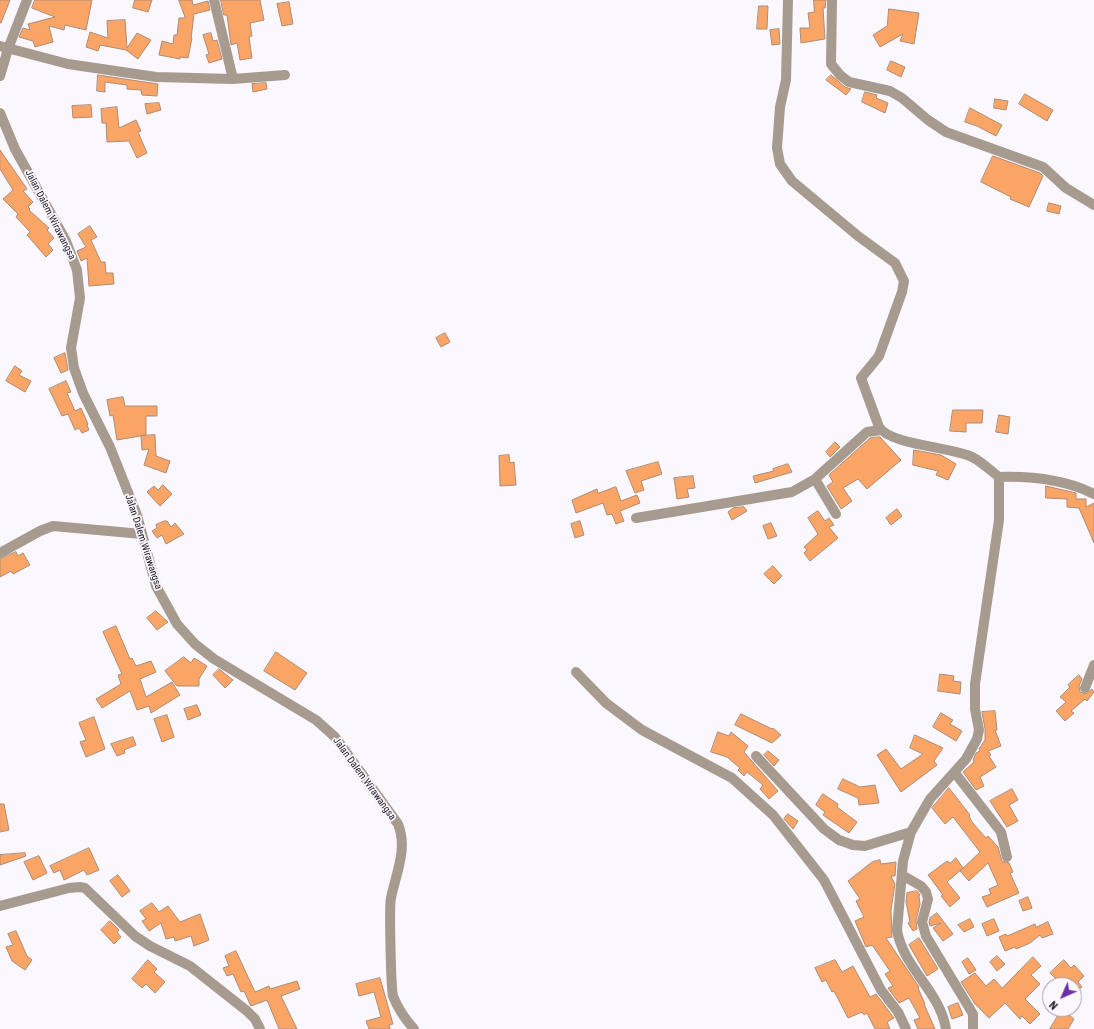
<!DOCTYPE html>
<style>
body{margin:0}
#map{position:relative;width:1094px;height:1029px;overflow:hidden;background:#fbf7fe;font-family:"Roboto Condensed",sans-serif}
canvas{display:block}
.north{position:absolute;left:1042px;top:977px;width:40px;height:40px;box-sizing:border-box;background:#fbf7fe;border:1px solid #a19ca4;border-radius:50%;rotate:225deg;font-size:11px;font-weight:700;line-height:16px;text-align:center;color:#1a131e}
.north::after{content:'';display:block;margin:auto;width:14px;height:18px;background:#6b2fa5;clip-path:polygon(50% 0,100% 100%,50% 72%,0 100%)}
</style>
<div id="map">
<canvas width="1094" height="1029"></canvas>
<div class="north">N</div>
</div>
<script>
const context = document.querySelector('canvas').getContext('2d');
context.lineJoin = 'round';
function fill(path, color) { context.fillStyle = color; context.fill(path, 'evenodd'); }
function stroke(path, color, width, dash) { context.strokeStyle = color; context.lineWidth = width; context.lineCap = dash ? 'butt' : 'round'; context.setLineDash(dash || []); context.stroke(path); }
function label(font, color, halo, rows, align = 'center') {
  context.font = font + ' "Roboto Condensed",sans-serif'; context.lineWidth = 3.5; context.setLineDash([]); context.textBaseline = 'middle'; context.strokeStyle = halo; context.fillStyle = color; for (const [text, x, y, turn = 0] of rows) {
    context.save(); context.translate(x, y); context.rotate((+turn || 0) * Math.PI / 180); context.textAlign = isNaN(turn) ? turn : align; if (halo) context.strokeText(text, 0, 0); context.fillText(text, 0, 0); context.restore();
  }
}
const building = new Path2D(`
 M0,0H10L1,23H0Z
 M35,0H92L86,30L65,25L64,30L49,26L53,42L35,47L33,41L19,37L23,28L30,30L28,24L55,17L32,8Z
 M135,0H152L148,12L133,8Z
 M179,0H192L193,5L208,1L210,10L194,14L191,39L192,38L188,58L180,57V59L159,55L162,41L173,44L174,35H177L179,18H185Z
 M221,0H260L264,20L250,23L252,36L249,37L252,58L240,60L237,43L231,45L227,15H224Z
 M814,0H826L825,8H823L825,39L801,43L800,28H810L808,13L814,12Z
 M289,2L293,24L282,26L277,4Z
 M759,6H768L767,29H757Z
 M889,9L919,13L914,44L900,41L903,34L880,47L873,35L887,26Z
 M125,20L127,48L137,33L151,40L138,59L126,50L100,45L98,51L86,47L90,32L108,38L107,21Z
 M779,29L780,44L772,45L770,30Z
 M211,33L213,41L217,40L222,59L209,63L206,55L209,54L203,35Z
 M891,61L905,67L901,77L887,70Z
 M98,75L158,84L157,96L142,95L141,90L127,89V85L105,82V92L97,91Z
 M831,75L845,87L851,89L846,95L826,80Z
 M266,83L267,89L253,92L252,84Z
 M865,92L877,95L876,98L888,103L885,113L862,102Z
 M1025,94L1053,110L1047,121L1019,104Z
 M995,99L1008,101L1006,110L994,108Z
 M159,103L161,110L147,114L145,104Z
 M91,105L92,117L73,118L72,106Z
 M117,107L119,128L136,120L141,131L138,132L147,153L137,158L129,141L107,142L106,123H102L101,109Z
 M970,108L1002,125L996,136L977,126L965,122Z
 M0,150L27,189L23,191L33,202L28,207L30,209L29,210L49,228L47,230L54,238L48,244L53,250L46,257L27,235L30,232L16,217L18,214L3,199L13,190L0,169Z
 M993,156L1040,173L1043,176L1029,207L1010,199L1011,197L981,182Z
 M1049,203L1061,206L1059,214L1047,211Z
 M90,226L97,237L91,240L101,262H105L106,273H113L114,284L89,286L87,258L81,261L77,251L86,247L78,234Z
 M445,333L450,342L441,347L436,338Z
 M65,353L68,370L61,373L54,358Z
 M15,366L22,371L19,375L31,381L25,392L6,381Z
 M66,381L71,392L67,393L75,411L81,408L88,424L87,425L89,430L82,433L79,428L75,430L68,414L62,416L49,389Z
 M123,397L125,406H157V416H146V435L117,440L113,415L110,416L107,400Z
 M953,410H983L982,423H966V432L950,431Z
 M999,415L1010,417L1008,434L996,432Z
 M155,435L156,456L170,461L166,473L144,465L149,449L142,450L141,436Z
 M880,437L901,460L867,489L858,479L843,488L852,501L841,509L827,486L833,482L829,475L870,438Z
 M835,442L840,447L830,457L826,452Z
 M914,450L941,455L956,464L948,480L936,475L938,471L913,465Z
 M509,455L510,463L514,462L516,485L500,486L499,456Z
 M658,462L662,474L641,481L644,490L635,493L626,471Z
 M788,464L792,472L755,483L753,476L774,471L773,469Z
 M693,476L695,488L687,489L689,497L677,499L674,478Z
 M163,485L172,494L160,506L147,492L154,486L158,490Z
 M1046,486L1076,493V499H1086V507L1094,503V543L1079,508L1067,507V499L1046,498Z
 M616,487L621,501L637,495L640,503L620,511L624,521L616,524L612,514L607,515L603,503L576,513L572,500L597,489L598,493Z
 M744,507L747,511L732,520L728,512L733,508Z
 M897,509L902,516L891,525L886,518Z
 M818,511L825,521L829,518L834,525L829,527L838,538L810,561L804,553L807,550L804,547L818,534L808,518Z
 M164,521H167L171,527L175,523L184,534L166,544L162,535L157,538L152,531L157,528L156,525Z
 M580,521L584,535L575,538L571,524Z
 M771,523L777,536L768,539L763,526Z
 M16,552L18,556L23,553L30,565L13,574L11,571L0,577V559Z
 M773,566L782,576L774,584L764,574Z
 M156,611L168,622L157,630L147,618Z
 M116,626L130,659L132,658L136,666L151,661L156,672L140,679L146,697L172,682L180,695L151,713L149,706L137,710L130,691L102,708L96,699L121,684L118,675L122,674L103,632Z
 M276,652L307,673L295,690L264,671Z
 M184,657L191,663L194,658L207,666L199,679V686H177L165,671Z
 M219,669L233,680L225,688L213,675Z
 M940,674L954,676L953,681L961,682L960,694L938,691Z
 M1079,675L1082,679L1079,686L1080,692L1086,694L1092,689L1094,692L1087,701L1085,699L1071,711L1074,713L1065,721L1056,711L1066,702L1060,697L1070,687L1068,685Z
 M197,705L201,715L188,720L184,709Z
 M995,711L997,730H995L1001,746L988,751L991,755L989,756L996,767L980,777L984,786L976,790L963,772L974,762L973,760L976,753L980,751L979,749L985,740V729L982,712Z
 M941,713L953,720L950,724L962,731L956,741L933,727Z
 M741,714L772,729L773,728L781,735L772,743L735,725Z
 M167,715L174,737L162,742L154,719Z
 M94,717L105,749L86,757L80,742L86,740L79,723Z
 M718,732L729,736L731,732L748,746L744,752L778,791L769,799L760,789L763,785L747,772L744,776L738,770L740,768L727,757L711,752Z
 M915,735L943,748L934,761L937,765L901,792L877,755L886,749L901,769L923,754L910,748Z
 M133,737L136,745L124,750L125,753L117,756L111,744Z
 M768,751L779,760L774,766L764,755Z
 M843,779L860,787L875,785L879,803L859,805L858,798L838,789Z
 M949,788L970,815L969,816L972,822L986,838L988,836L998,847L1002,861L1009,863L1013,872L1010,873L1019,893L987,907L982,897L991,894L989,889L998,885L988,863L969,881L960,871L980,852L953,817L945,824L932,808Z
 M1012,789L1018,800L1009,805L1018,821L1007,827L990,801Z
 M823,794L838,804L837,807L857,822L849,833L823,815L825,812L816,805Z
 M0,804H4L9,830L0,832Z
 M788,814L798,821L793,829L784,819Z
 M89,848L99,870L87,875L84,870L64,880L60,870L54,873L50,866Z
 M25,853L26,856L0,865V855Z
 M39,856L47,873L33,880L24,862Z
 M956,858L963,868L947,882L960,898L950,907L941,896L943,895L928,875L947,861L950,863Z
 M880,860L881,864L896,862L895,876H891L895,884L891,910L892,937L886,938L919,987L918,988L925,1004H924L935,1029H918L914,1020L920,1018L909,998L899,1003L888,988L893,986L885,974L890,971L872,945L866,947L855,921L864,917L856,901L860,899L848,881L872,862Z
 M118,875L130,891L122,897L110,881Z
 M917,891L920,895L919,896L920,904L916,921L917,929L913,931L908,923L910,922L906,902L907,893Z
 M1028,897L1032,908L1023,911L1019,901Z
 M152,903L159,912L168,906L180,922L200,914L209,940L194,946L191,936L175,941L174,937L166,939L161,923L149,931L142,921L146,919L140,911Z
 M937,913L953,934L943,941L933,928L941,923L930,926L929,922L930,918Z
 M970,919L974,927L964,932L958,925Z
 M994,919L999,931L987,936L982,924Z
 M110,921L119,930L117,932L121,937L114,944L101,930Z
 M1048,922L1053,934L1042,938L1040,935L1030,943L1016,949L1015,947L1005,951L999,937L1006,934L1007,936L1035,924L1036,927Z
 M16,931L27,956L32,960L25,970L12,961L6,947L13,945L8,934Z
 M919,938L938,969L927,976L909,945Z
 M236,951L255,992L269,986L270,989L297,981L300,989L281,996L297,1029H279L267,1000L251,1006L244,991L241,992L233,974L227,976L223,968L229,966L225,956Z
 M997,956L1005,964L997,971L990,962Z
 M1033,957L1041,966L1031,975L1040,984L1025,999L1040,1014L1030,1024L1022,1016L1020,1019L1005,1003L989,1018L975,1004L961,982L975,973L986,986L994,979L1002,988Z
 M968,958L976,970L969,974L962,962Z
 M148,960L157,969L154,972L165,982L155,993L146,984L142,988L132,979Z
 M835,960L842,972L853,966L870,997L876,994L894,1018L887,1022L890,1029H875L867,1013L864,1015L862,1012L848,1018L834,991L832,992L826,980L822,982L815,968Z
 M1064,960L1071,968L1074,965L1084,976L1078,982L1082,987L1076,992L1074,990V985H1069L1061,977L1058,981L1050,973Z
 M380,978L393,1024L389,1025L390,1029H369L366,1021L381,1017L374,992L359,996L356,984Z
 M958,1003L963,1015L952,1019L948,1007Z
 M1062,1009L1074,1019L1068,1029H1050Z`);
const minor = new Path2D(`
 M214,0L233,79
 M788,0L786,80L780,107L777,148L780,164L792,181L858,236L895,263L904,281L902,292L879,356L861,378L879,427C890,445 952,447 972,457C982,462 991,471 999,477
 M832,0L831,64L840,75L849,82L890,91L902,98L928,120L946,132L1043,167L1066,188L1094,205
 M0,46L68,64L156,77L233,79L285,75
 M0,76L8,49L27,0
 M0,113L15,149L66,241L77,270L80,298L71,348L74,368L83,393L110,447L137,515L156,586L177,624L195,644L214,659L316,720L335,737L398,824C408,849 396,873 391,898C389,907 391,987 393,996C398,1009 405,1019 414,1029
 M815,479L836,514
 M636,518L792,492L815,479L867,432L881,430
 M0,553L40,531L53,526L142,534
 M576,672L606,703L642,730L732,778L773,815L824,880L881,990L898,1012L906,1029
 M1085,688L1094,665
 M756,756L824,829L839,840L853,845L865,846L911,832
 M955,773L1001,832L1007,857
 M902,875L921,886L926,892L928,899L922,922L926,936L973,1014V1029
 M0,906L69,888L80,887L85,888L135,936L150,946L190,966L247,1011L255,1019L260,1029
 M946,1029C940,991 903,968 897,930L903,861L911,832L930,799L966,759L977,739L979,730L975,709V684L999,520V477C1032,476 1064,479 1094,494`);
const streetNames = [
 ["Jalan Dalem Wirawangsa",50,215,63],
 ["Jalan Dalem Wirawangsa",143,542,72],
 ["Jalan Dalem Wirawangsa",364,779,54]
];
fill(building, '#faa466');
stroke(building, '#ac8c76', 1);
stroke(minor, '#a69b8e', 10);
label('10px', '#1a131e', '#fbf7fe', streetNames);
</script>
